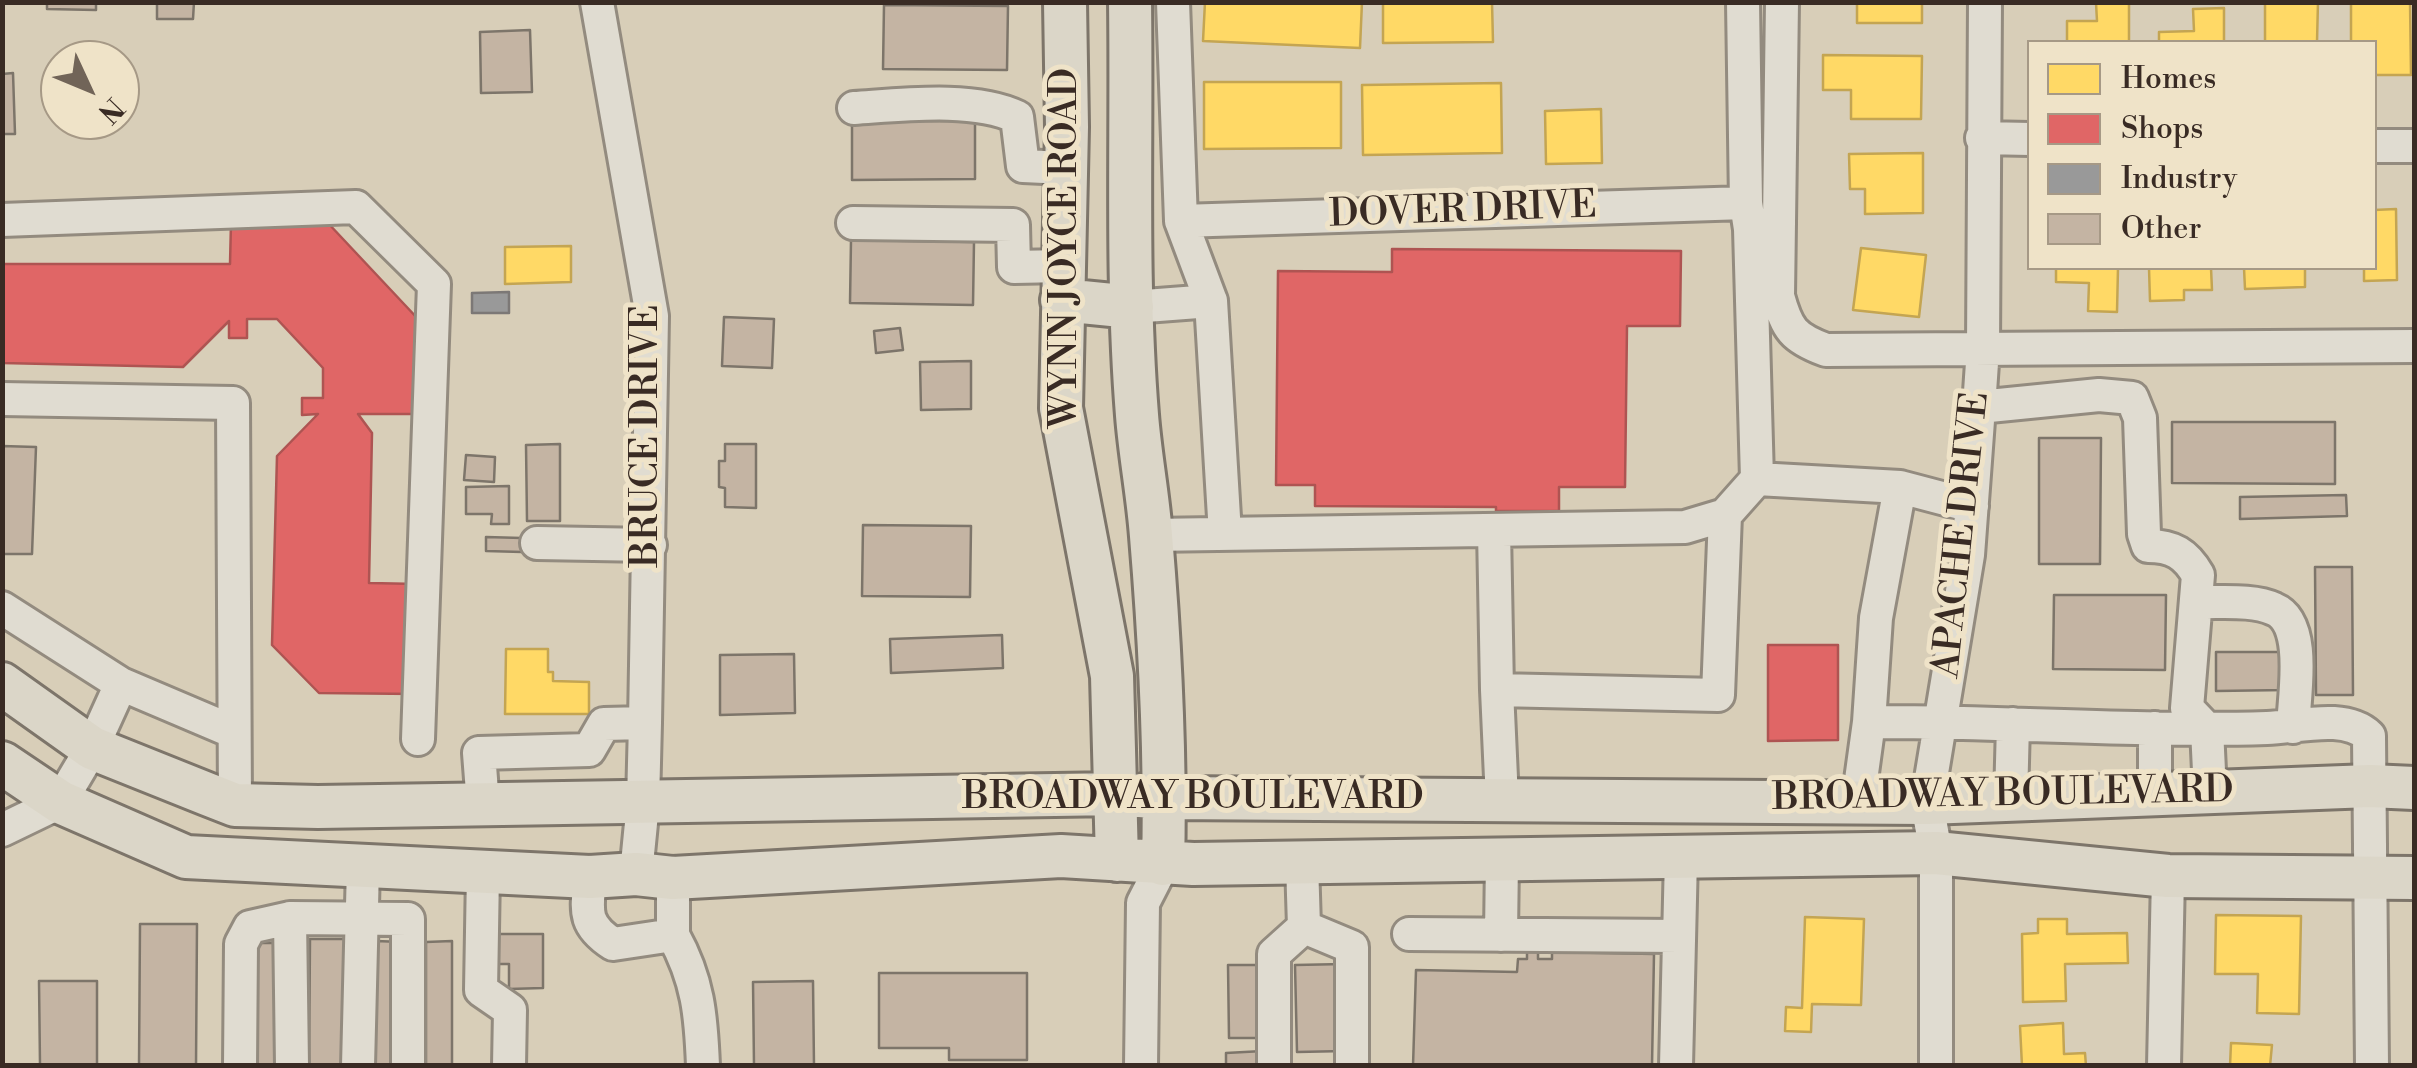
<!DOCTYPE html>
<style>
body{margin:0}
#map{position:relative;width:2417px;height:1068px;overflow:hidden;background:#d8ceb8;font-family:"Libre Bodoni",serif}
canvas{display:block}
.frame{position:absolute;inset:0;border:5px solid #392b24;pointer-events:none}
.legend{position:absolute;left:2027px;top:40px;width:350px;height:230px;box-sizing:border-box;background:#efe3c8;border:2px solid #a69986;margin:0;padding:12px 18px;list-style:none;font-size:30px;color:#392b24}
.legend li{display:flex;align-items:center;gap:20px;height:50px}
.legend b{width:50px;border:2px solid #a69986}
.north{position:absolute;left:40px;top:40px;width:100px;height:100px;box-sizing:border-box;background:#efe3c8;border:2px solid #a69986;border-radius:50%;rotate:134deg;font-size:28px;font-weight:700;line-height:40px;text-align:center;color:#392b24}
.north::after{content:'';display:block;margin:auto;width:35px;height:45px;background:#716458;clip-path:polygon(50% 0,100% 100%,50% 72%,0 100%)}
</style>
<div id="map">
<canvas width="2417" height="1068"></canvas>
<div class="frame"></div>
<ul class="legend">
<li><b style="height:28px;background:#ffd966"></b>Homes</li>
<li><b style="height:28px;background:#e06666"></b>Shops</li>
<li><b style="height:28px;background:#999"></b>Industry</li>
<li><b style="height:28px;background:#c4b4a3"></b>Other</li>
</ul>
<div class="north">N</div>
</div>
<script>
const context = document.querySelector('canvas').getContext('2d');
context.lineJoin = 'round';
function fill(path, color) { context.fillStyle = color; context.fill(path, 'evenodd'); }
function stroke(path, color, width, dash) { context.strokeStyle = color; context.lineWidth = width; context.lineCap = dash ? 'butt' : 'round'; context.setLineDash(dash || []); context.stroke(path); }
function label(font, color, halo, rows, align = 'center') {
  context.font = font + ' "Libre Bodoni",serif'; context.lineWidth = 10; context.setLineDash([]); context.textBaseline = 'middle'; context.strokeStyle = halo; context.fillStyle = color; for (const [text, x, y, turn = 0] of rows) {
    context.save(); context.translate(x, y); context.rotate((+turn || 0) * Math.PI / 180); context.textAlign = isNaN(turn) ? turn : align; if (halo) context.strokeText(text, 0, 0); context.fillText(text, 0, 0); context.restore();
  }
}
const homes = new Path2D(`
 M1205,2H1362L1360,48L1203,41Z
 M1383,2H1492L1493,42L1383,43Z
 M1857,2H1922V23H1857Z
 M2265,2H2318L2317,42H2265Z
 M2351,2H2410L2411,75H2374V42H2351Z
 M2096,3H2129V42H2067V21H2097Z
 M2224,8V42H2159V32L2194,31L2193,9Z
 M1823,55L1922,56L1921,119H1851V90H1823Z
 M1204,82H1341V148L1204,149Z
 M1501,83L1502,153L1363,155L1362,85Z
 M1601,109L1602,163L1546,164L1545,111Z
 M1923,153V213L1865,214V189H1850L1849,154Z
 M2396,209L2397,280L2364,281V268H2374V210Z
 M571,246V282L505,284V247Z
 M1861,248L1926,255L1919,317L1853,310Z
 M2056,268H2118L2117,312L2088,311L2089,283L2056,282Z
 M2149,268H2211L2212,290H2184V300L2150,301Z
 M2244,268H2305V287L2245,289Z
 M506,649H548V672H553V681L589,682V714H505Z
 M2216,915L2301,916L2299,1014L2257,1013L2258,974H2215Z
 M1805,917L1864,919L1861,1005L1812,1004L1811,1032L1785,1031L1786,1007L1802,1008Z
 M2038,919H2067V934L2127,933L2128,963L2065,964L2066,1001L2023,1002L2022,934L2038,933Z
 M2063,1023L2064,1054L2085,1053L2086,1066H2022L2020,1026Z
 M2231,1043L2272,1045L2270,1066H2230Z`);
const shops = new Path2D(`
 M327,222L419,320V414H358L372,433L369,583L418,584L416,694L319,693L272,645L277,456L318,414L302,415V398H323V368L277,319H247V338H229V321L183,367L2,363V264H230L231,223Z
 M1392,249L1681,251L1680,326H1627L1625,487H1559V511H1496V507L1315,506V485H1276L1278,271L1392,272Z
 M1768,645H1838V740L1768,741Z`);
const industry = new Path2D(`
 M509,292V313H472V293Z`);
const building = new Path2D(`
 M47,2H96V10L47,9Z
 M157,2H194L193,19H157Z
 M884,5L1008,6L1007,70L883,69Z
 M530,30L532,92L481,93L480,32Z
 M13,73L15,134H2V74Z
 M852,121H975V179L852,180Z
 M851,240L974,242L973,305L850,303Z
 M724,317L774,319L772,368L722,366Z
 M900,328L903,350L876,353L874,331Z
 M971,361V409L921,410L920,362Z
 M2172,422H2335V484L2172,483Z
 M2039,438H2101L2100,564H2039Z
 M560,444V521H527L526,445Z
 M725,444H756V508L725,507V488L719,487V461H725Z
 M2,446L36,447L32,554H2Z
 M466,455L495,457L494,482L464,480Z
 M509,486V524H491L492,514H466V487Z
 M2346,495L2347,516L2240,519V497Z
 M863,525L971,526L970,597L862,596Z
 M486,537L522,538V552L486,551Z
 M2315,567H2352L2353,695H2316Z
 M2054,595H2166L2165,670L2053,669Z
 M1002,635L1003,668L891,673L890,639Z
 M2216,652H2286V690L2216,691Z
 M794,654L795,713L720,715V655Z
 M140,924H197L196,1066H139Z
 M493,934H543V988L509,989V964H493Z
 M310,939H348L347,1066H309Z
 M376,941L402,942L400,1066H374Z
 M452,941V1066H426V942Z
 M257,943H282V1066H257Z
 M1527,944H1538V959H1552V952L1654,954L1652,1066H1413L1416,970L1517,972L1518,959H1527Z
 M1344,964L1345,1051L1297,1052L1295,965Z
 M1228,965H1264L1265,1038H1229Z
 M879,973H1027V1060H949V1048H879Z
 M39,981H97V1066H31L40,1065Z
 M813,981L814,1066H754L753,982Z
 M1263,1051V1066H1226V1053Z`);
const minor = new Path2D(`
 M597,2L652,316L645,723L643,803L636,874
 M1173,2L1181,221L1211,301
 M1782,2L1778,296C1787,329 1793,338 1826,350L2414,346
 M854,108C901,105 974,96 1017,117L1023,166L1066,168
 M1982,138L2030,139
 M2374,146H2414
 M2,220L356,207L434,284L418,739
 M1181,221L1746,203
 M853,223L1013,225L1014,267L1063,266
 M1132,307L1211,301L1225,534
 M2,399L233,403L235,805
 M1979,407L2099,395L2132,398L2140,418L2144,534L2148,546C2173,546 2186,554 2198,575L2187,708L2207,729L2210,792
 M1757,479L1900,487L1972,506
 M1900,487L1876,618L1869,722C2002,721 2134,732 2267,728C2298,727 2345,713 2369,736L2372,1066
 M1494,530L1497,690
 M1151,535L1685,527L1725,515
 M537,543L650,545
 M2196,602C2219,603 2253,599 2274,609C2308,623 2294,697 2293,727
 M2,608L121,684L92,748L60,802L2,830
 M121,684L234,732
 M2155,728V794
 M1502,800L1497,690L1718,695L1725,515L1757,479L1750,229L1746,203L1743,2
 M2011,800L2013,724
 M1858,802L1869,722
 M483,805L479,753L589,750L604,724L645,723
 M483,872L481,990L510,1010L509,1066
 M590,877C587,910 582,924 613,944L673,935V878
 M1304,927L1352,947V1066
 M1409,934L1679,936
 M673,935C698,980 701,1015 703,1066
 M1501,935L1502,859
 M240,1066L241,944L250,927L290,918
 M292,1066L290,918L408,919V1066
 M358,1066L363,866
 M1141,1066L1143,903L1163,864
 M1274,1066V954L1304,927L1302,862
 M1676,1066L1681,857
 M1936,1066V853L1927,803L1968,555L1979,407L1983,348L1985,2
 M2164,1066L2168,876`);
const major = new Path2D(`
 M1065,2L1067,127L1061,408L1112,676L1117,860
 M1130,2C1132,139 1126,278 1137,415C1140,455 1148,495 1151,536C1160,644 1166,755 1163,864
 M1062,300L1132,307
 M2,684L92,748L207,794L235,805L318,807L1116,794L1165,798L1927,803L2370,786L2414,788
 M2,763L60,802L186,857L590,877L636,874L673,878L1061,856L1193,864L1936,853L2168,876L2414,878`);
const streetNames = [
 ["DOVER DRIVE",1463,212,-2],
 ["WYNN JOYCE ROAD",1067,248,-90],
 ["BRUCE DRIVE",648,436,-90],
 ["APACHE DRIVE",1963,535,-84],
 ["BROADWAY BOULEVARD",2003,796,-1],
 ["BROADWAY BOULEVARD",1193,799]
];
fill(homes, '#ffd966');
stroke(homes, '#c4a552', 2.5);
fill(shops, '#e06666');
stroke(shops, '#ae5452', 2.5);
fill(industry, '#999');
stroke(industry, '#7c7876', 2.5);
fill(building, '#c4b4a3');
stroke(building, '#7d756a', 2.5);
stroke(minor, '#938b7f', 38);
stroke(major, '#7d756a', 48);
stroke(minor, '#e0dcd1', 32);
stroke(major, '#dbd6c8', 42);
label('38px', '#392b24', '#efe3c8', streetNames);
</script>
